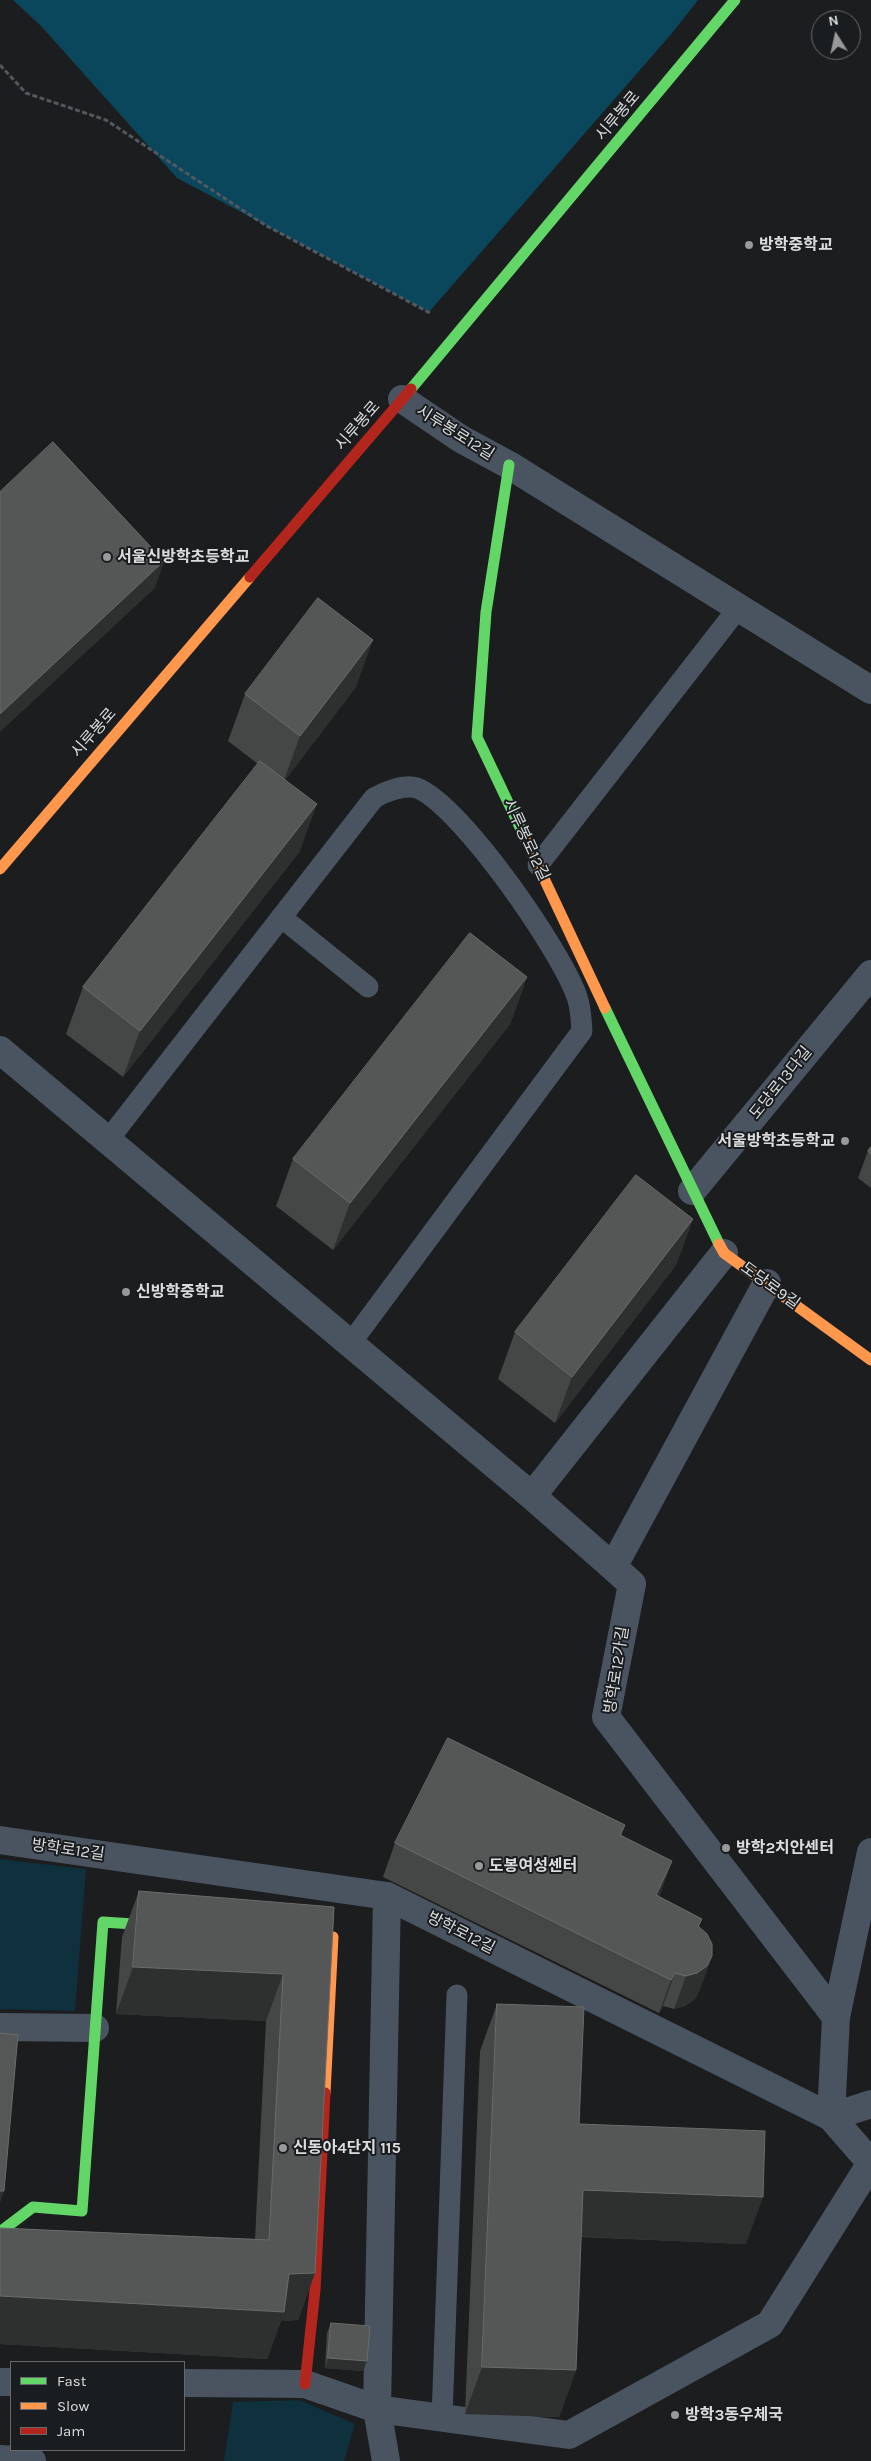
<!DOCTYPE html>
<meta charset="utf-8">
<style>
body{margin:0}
#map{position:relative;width:871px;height:2461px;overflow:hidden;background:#1b1d1e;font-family:Karla,sans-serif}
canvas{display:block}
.legend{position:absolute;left:10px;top:2361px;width:175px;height:90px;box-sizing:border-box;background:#1a1d1f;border:1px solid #67696b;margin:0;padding:6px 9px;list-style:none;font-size:15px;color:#dadcdd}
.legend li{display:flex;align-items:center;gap:10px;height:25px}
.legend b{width:25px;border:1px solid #67696b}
.north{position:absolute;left:811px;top:10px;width:50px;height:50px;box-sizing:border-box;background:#1a1d1f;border:1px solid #67696b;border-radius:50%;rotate:350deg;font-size:14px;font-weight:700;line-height:20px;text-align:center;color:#dadcdd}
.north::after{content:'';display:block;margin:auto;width:18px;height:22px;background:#97999a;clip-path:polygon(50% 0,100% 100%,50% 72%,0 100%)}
</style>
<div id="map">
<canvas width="871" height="2461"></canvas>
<ul class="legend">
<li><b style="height:6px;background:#63d668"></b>Fast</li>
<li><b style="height:6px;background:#ff974d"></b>Slow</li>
<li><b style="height:6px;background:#b3261e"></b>Jam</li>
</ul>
<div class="north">N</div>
</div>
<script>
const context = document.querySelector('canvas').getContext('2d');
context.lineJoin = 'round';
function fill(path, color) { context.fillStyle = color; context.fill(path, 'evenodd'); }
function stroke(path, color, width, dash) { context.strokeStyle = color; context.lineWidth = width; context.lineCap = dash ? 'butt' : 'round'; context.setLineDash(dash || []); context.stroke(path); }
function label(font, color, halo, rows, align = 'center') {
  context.font = font + ' Karla,"Noto Sans KR",sans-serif'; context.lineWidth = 4; context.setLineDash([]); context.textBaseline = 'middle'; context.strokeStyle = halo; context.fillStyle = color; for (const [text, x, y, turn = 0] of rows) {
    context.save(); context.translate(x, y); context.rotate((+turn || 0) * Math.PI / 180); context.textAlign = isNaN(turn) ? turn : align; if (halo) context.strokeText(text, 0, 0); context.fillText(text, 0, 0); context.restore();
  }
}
const green = new Path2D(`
 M0,1859L86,1869L75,2011L0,2009Z
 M299,2400L355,2424L344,2461H224L233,2402Z`);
const forest = new Path2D(`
 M13,0H698L673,32L429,312L177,178L41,26Z`);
const path = new Path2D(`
 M0,65L26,93L106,120L265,225L430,313`);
const lane = new Path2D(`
 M538,865L739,607
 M281,917L368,987
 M108,1140L374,798C385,792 404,784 417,788C461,805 562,952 577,997C581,1008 581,1020 582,1031L350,1344
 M442,2418L457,1995`);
const street = new Path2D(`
 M402,399L461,439L509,465L871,690
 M0,1050L532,1496L613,1567
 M692,1191L871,974
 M767,1283L613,1567L632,1584L606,1717L836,2017L831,2117L871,2104
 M532,1496L724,1253
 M0,1840L387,1896L831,2117L871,2163
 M836,2017L871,1852
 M0,2027L95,2028
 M0,2382H11
 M184,2383L305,2384L377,2409L569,2435L770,2324L871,2163
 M0,2459L32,2461
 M386,2461L377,2409L387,1896`);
const fast = new Path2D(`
 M411,389L735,0
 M509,465L486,612L477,737L525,838
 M605,1008L719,1244
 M0,2232L33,2207L82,2211L103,1922L164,1926`);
const slow = new Path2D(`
 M525,838L605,1008
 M0,869L250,577
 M719,1244L724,1253L871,1360
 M294,1934L333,1937L325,2093`);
const jam = new Path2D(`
 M250,577L411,389
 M305,2384L315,2290L325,2093`);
const wall = new Path2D(`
 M356,687L285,780L300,851L123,1077L66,1034L83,987L258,764L228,741L245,694Z
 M527,977L510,1024L333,1250L276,1206L293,1159Z
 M871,1147V1188L858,1178L868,1151Z
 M693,1219L676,1265L555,1423L498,1379L515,1332Z
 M625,1825L621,1836L672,1861L659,1897L702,1919L699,1927L712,1956L700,1989L695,1999L685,2006L674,2009L663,2006L659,2013L383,1877L395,1843Z
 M139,1891L334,1907L315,2273L298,2320L281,2321L267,2359L0,2344V2228L255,2239L266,2021L116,2014L122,1937Z
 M497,2004L579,2124L746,2244L581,2237L576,2370L559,2417L465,2414L480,2051Z
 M331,2323L363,2371L325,2368L327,2333Z`);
const shadedWall = new Path2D(`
 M164,561L155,588L0,732V714Z
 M373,640L356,687L283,783L300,736Z
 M317,804L300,851L123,1077L140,1031Z
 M527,977L510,1024L333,1250L350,1203Z
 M693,1219L676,1265L555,1423L572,1377Z
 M672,1861L660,1894L643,1928L656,1895Z
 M712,1956L700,1989L695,1999L685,2006L674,2009L686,1976Z
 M133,1967L283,1974L266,2021L116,2014Z
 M675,1973L663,2006L659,2013L671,1980Z
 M583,2190L763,2197L746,2244L566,2236Z
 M0,2191H4L0,2203Z
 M315,2273L298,2320L281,2321L267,2359L0,2344V2296L289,2274Z
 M328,2358L367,2361L363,2371L325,2368Z
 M482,2367L576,2370L559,2417L465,2414Z`);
const building = new Path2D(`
 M53,442L164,561L0,714V492Z
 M318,598L373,640L300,736L245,694Z
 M260,761L317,804L140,1031L83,987Z
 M470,933L527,977L350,1203L293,1159Z
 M871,1147V1154L868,1151Z
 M636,1175L693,1219L572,1377L515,1332Z
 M448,1738L625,1825L620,1835L672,1861L656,1895L702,1919L698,1926L707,1934L712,1944V1956L707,1966L697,1973L686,1976L675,1973L671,1980L395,1843Z
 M139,1891L334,1907L315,2273L289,2274L284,2312L0,2296V2228L269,2240L283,1974L133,1967Z
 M497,2004L584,2007L579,2124L765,2131L763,2197L583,2190L576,2370L482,2367Z
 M0,2033L18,2035L4,2191H0Z
 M331,2323L370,2326L367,2361L328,2358Z`);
const markers = [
 [749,245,5,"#97999a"],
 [107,557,5,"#97999a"],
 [845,1141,5,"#97999a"],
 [126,1292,5,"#97999a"],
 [726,1848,5,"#97999a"],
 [479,1866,5,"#97999a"],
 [283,2148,5,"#97999a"],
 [675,2415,5,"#97999a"]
];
const streetNames = [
 ["시루봉로",618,116,-50],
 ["시루봉로",358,426,-49],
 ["시루봉로12길",455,433,32],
 ["시루봉로",94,733,-49],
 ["시루봉로12길",526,840,65],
 ["도당로13다길",781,1083,-51],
 ["도당로9길",770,1286,36],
 ["방학로12가길",617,1670,-81],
 ["방학로12길",68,1850,8],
 ["방학로12길",461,1933,27]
];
const poiNames = [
 ["방학중학교",759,245],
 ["서울신방학초등학교",117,557],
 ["서울방학초등학교",835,1141,"right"],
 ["신방학중학교",136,1292],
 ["방학2치안센터",736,1848],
 ["도봉여성센터",489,1866],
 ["신동아4단지 115",293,2148],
 ["방학3동우체국",685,2415]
];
fill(green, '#0f303d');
fill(forest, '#0a475c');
stroke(path, '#525860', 3, [5, 2.5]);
stroke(lane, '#4a5360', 21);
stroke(street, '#4a5360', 28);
stroke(fast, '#63d668', 11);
stroke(slow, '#ff974d', 11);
stroke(jam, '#b3261e', 11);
fill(wall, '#454747');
fill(shadedWall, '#2e3030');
fill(building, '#555757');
stroke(building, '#6a6c6c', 1);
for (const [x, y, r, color] of markers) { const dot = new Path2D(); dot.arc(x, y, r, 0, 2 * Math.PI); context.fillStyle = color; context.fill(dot); stroke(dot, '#1a1d1f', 2); }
label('16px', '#dadcdd', '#1a1d1f', streetNames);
label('bold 16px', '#dadcdd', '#1a1d1f', poiNames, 'left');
</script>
